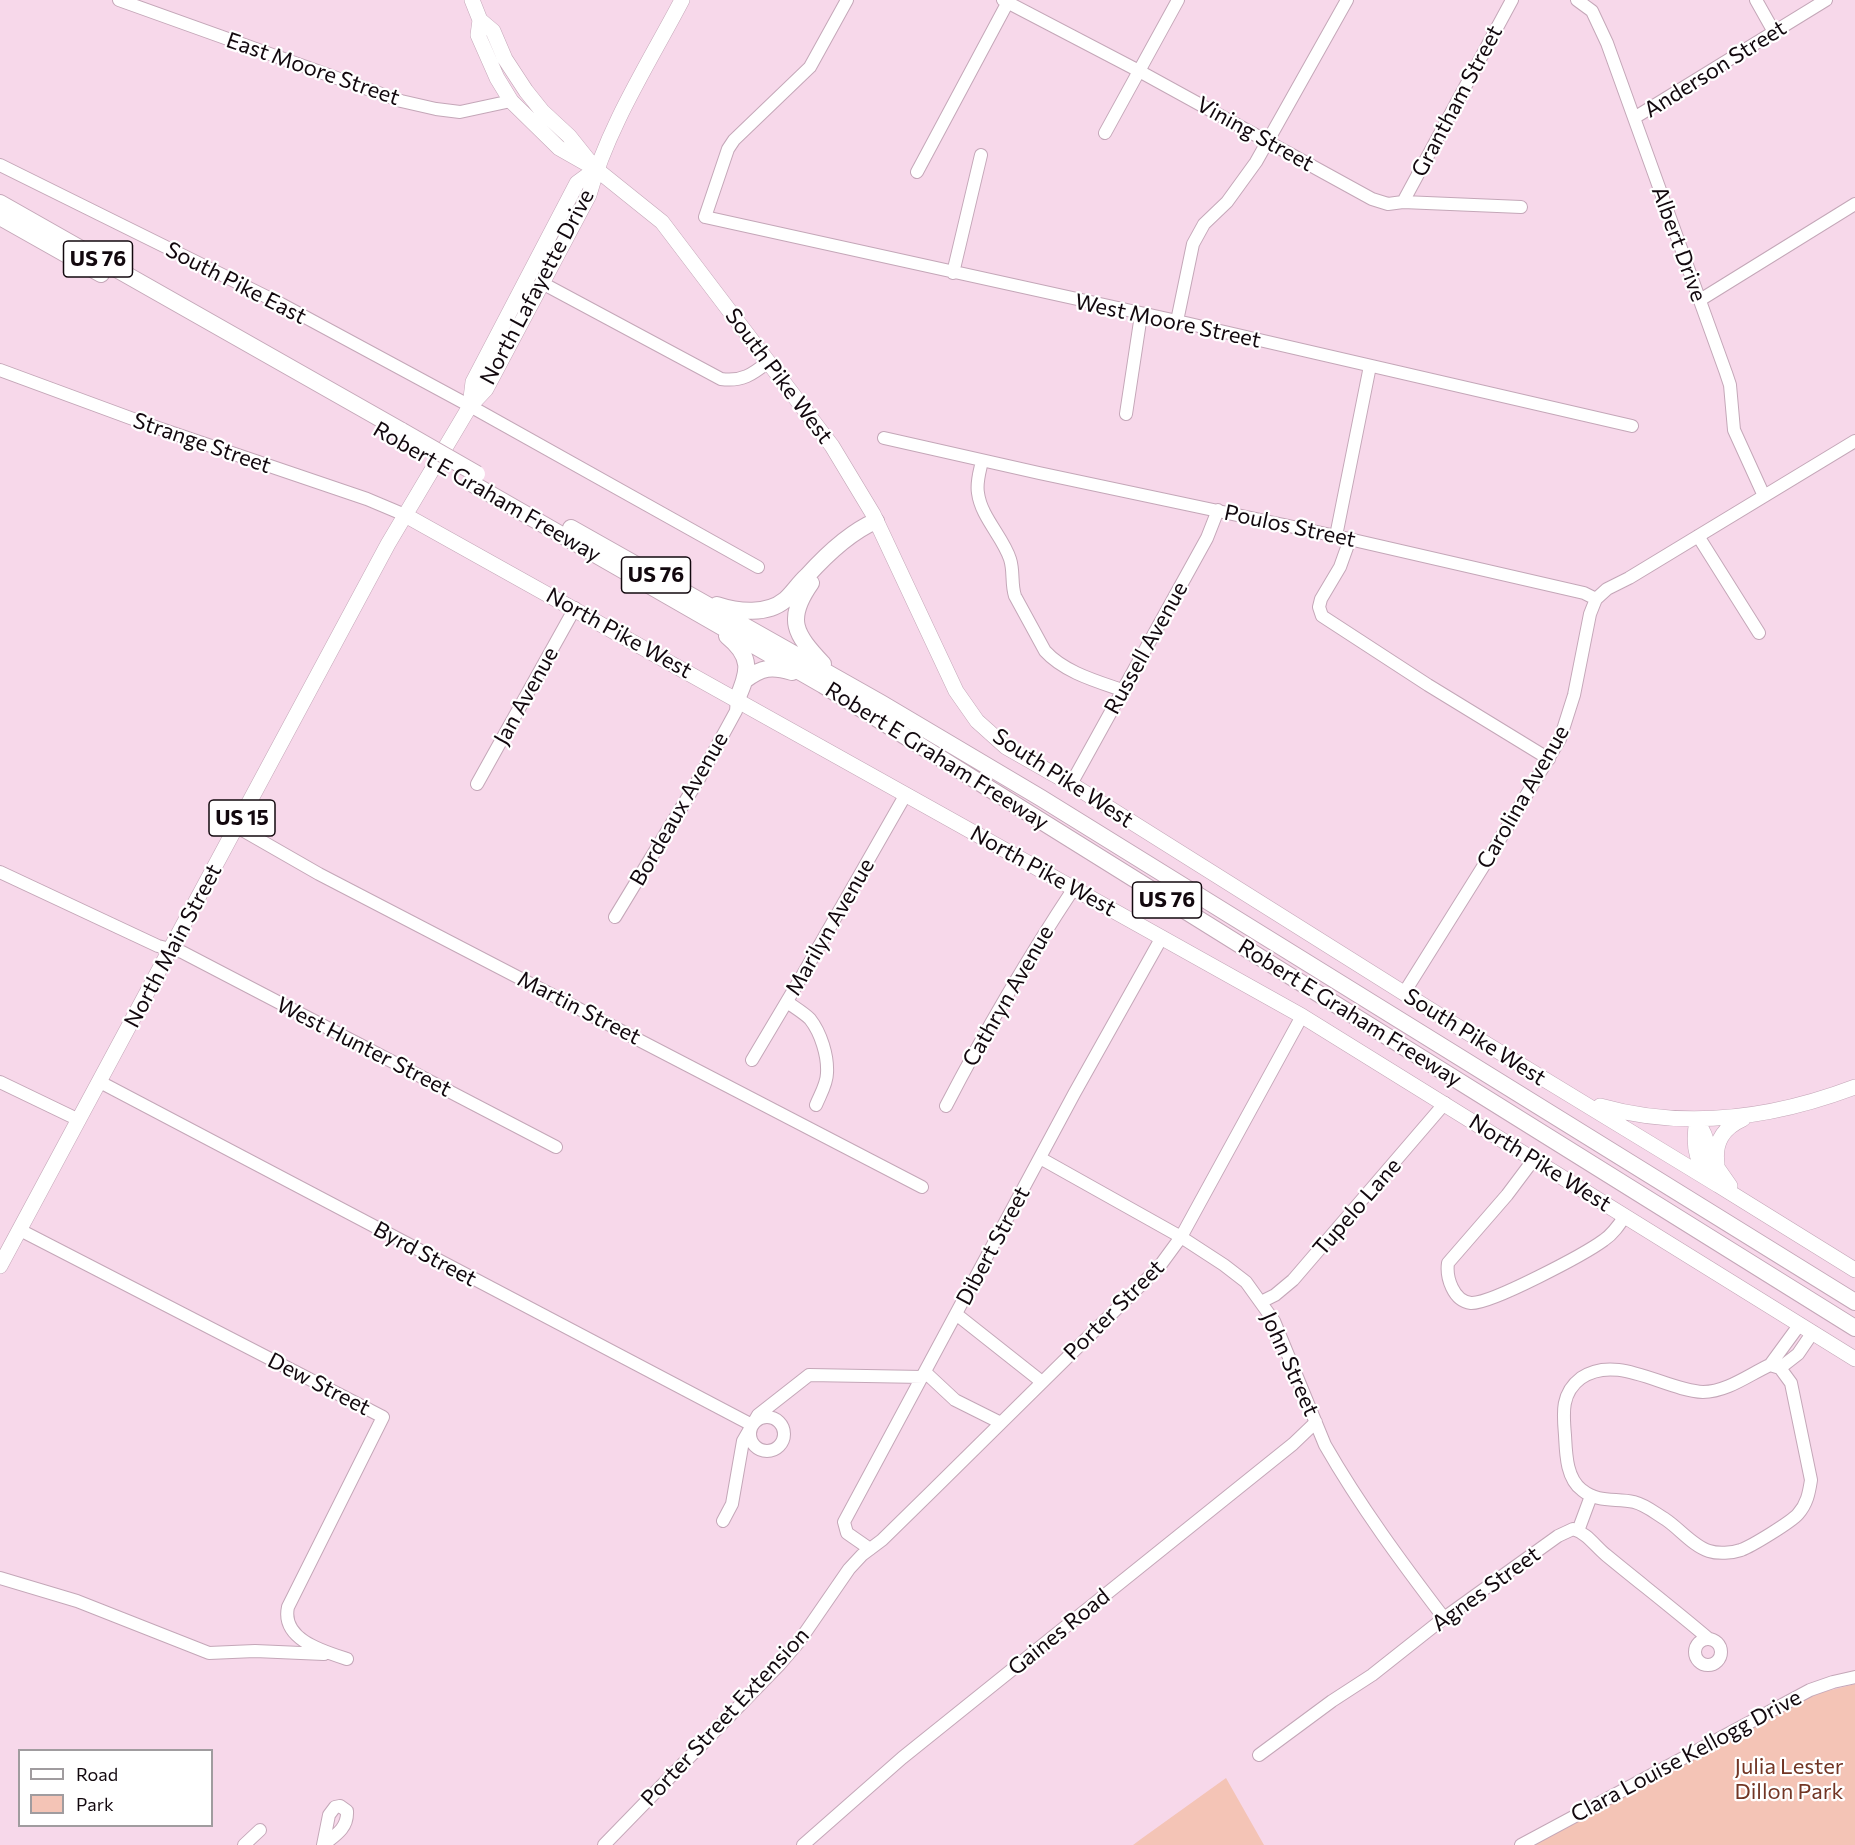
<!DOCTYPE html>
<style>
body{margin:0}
#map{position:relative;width:1855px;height:1845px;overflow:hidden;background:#f7d8ea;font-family:Commissioner,sans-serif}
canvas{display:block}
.legend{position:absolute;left:18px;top:1749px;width:195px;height:78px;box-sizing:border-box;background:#fff;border:2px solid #a09c9f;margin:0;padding:8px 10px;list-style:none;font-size:18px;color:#12080e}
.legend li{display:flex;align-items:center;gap:12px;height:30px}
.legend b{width:30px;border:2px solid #a09c9f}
</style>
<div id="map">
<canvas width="1855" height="1845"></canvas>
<ul class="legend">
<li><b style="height:8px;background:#fff"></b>Road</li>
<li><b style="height:16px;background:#f4c4b6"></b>Park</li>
</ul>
</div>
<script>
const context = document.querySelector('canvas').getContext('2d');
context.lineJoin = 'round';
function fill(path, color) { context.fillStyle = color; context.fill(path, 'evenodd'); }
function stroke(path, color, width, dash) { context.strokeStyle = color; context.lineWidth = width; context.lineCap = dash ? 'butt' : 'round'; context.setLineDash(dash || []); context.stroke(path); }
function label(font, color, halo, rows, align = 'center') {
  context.font = font + ' Commissioner,sans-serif'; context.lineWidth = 4.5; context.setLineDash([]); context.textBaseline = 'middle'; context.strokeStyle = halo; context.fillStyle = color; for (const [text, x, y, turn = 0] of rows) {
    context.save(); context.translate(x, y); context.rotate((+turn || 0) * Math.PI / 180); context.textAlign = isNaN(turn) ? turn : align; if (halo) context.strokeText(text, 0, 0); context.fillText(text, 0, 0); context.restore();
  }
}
const green = new Path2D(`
 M1855,1684V1845H1530L1807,1696Z
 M1226,1778L1264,1845H1133L1141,1839Z`);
const minor = new Path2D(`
 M119,0L401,101L436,109L460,112L511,101
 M847,0L810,67L734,140L728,149L705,217L1177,321L1632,426
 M1003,0L1139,71L1372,199L1388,204L1403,202L1521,207
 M1577,0L1592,11L1607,43L1726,373L1730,385L1734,430L1764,496
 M1756,0L1774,32
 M1634,118L1826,0
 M1105,133L1178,0
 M0,165L281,304L470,406L758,567
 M917,172L1009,0
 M1403,202L1512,0
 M953,273L981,155
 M542,283L721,379C742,382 753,374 768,362
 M1700,300L1855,204
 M1177,321L1193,244L1204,224L1227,202L1256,162L1347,0
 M0,370L152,426L367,499L405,515
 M1126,414L1141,315
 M884,438L1039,473L1336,536L1584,593L1596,599
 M982,461C980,471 976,482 978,493C981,517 1003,537 1010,559C1014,571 1011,584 1015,596L1045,651C1064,672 1096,681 1122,690
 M1336,536L1370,366
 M1698,536L1759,633
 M1350,539L1340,567L1321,599L1319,607L1322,616L1428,685L1549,759
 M477,784L575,608
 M1071,784L1207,538L1218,510
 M237,827L319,874L922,1187
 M0,872L158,946L182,952L556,1147
 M615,917L700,777L736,711L737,699
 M1404,993L1491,854L1560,739L1574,695L1590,614L1596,599L1607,589L1629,578L1855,441
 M787,1002C794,1007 804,1013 810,1019C821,1033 828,1056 827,1073C827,1084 820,1095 816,1105
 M752,1060L802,976L906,794
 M0,1082L79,1120
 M100,1082L752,1425
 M946,1106C985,1031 1027,959 1074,888
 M1040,1158L1181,1237L1224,1265L1246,1282L1274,1321L1325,1445C1360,1506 1402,1563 1444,1618
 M1534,1159L1507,1195L1448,1263C1446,1277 1453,1301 1471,1303C1491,1304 1585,1254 1604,1240C1613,1234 1619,1225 1625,1216
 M20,1230L383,1417L288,1607C281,1639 322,1651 347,1659
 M1261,1302L1275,1295L1293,1280L1445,1103
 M956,1314L1042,1382
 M1770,1365L1780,1368L1791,1383L1811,1480C1809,1493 1807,1504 1798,1514C1791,1522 1752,1546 1741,1550C1732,1553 1718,1554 1709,1551C1693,1546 1680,1529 1665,1519C1655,1513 1646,1505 1634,1502C1615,1498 1598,1503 1582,1490C1566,1478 1566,1453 1565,1435C1563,1413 1561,1393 1581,1378C1617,1353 1664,1390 1703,1392C1727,1392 1750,1374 1770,1365Z
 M1770,1365L1800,1324
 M1780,1368L1798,1354L1813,1332
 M925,1372L955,1400L1001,1423
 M750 1434a17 17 0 1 1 34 0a17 17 0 1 1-34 0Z
 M723,1521L732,1504L743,1441L758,1415L809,1375L923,1377
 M1578,1531L1591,1496
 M870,1549L847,1533L844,1522L1074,1094L1162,937
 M0,1578L77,1601L209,1653L255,1651L324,1654
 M1695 1652a13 13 0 1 1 26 0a13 13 0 1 1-26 0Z
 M1259,1755L1332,1701L1372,1675L1444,1618L1558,1536L1573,1529C1587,1533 1595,1546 1606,1555C1640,1583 1675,1610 1709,1639
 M340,1806L347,1811C348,1828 336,1835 323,1845L329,1815L335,1807Z
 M244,1845L260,1830
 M604,1845L780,1664L798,1643L849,1569L862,1555L882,1540L931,1492L1159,1267L1181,1237L1302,1016
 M803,1845L902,1758L1293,1444L1316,1422
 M1521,1845L1810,1690L1833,1682L1855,1677`);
const major = new Path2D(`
 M472,0L480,20L478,35L497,78L511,101L559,148L596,169L662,222L832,446L873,514L956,691L977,721L1006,747L1071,784L1442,1017L1718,1185
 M480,20L493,31L505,59L526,91L542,111L569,136L589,161
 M470,406L473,382L577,183L596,169
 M405,515L1302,1016L1855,1359
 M1600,1106C1685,1130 1773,1118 1855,1087
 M1697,1120C1692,1148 1696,1165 1718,1185L1855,1270
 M1697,1120L1704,1134L1714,1163L1730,1186
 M1717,1164C1714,1142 1723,1128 1743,1119
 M0,1266L388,544L470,406L486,389L589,195C607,128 650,61 682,0`);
const highway = new Path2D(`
 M0,203L402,431
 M0,217L101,274
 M471,483L823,685L1855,1328
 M571,528L881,703L1041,798L1855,1302
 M811,583C785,620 795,634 823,664
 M717,605C738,612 767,615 785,600C793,593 799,583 807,576C826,555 850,532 876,521
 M727,636C753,657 749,672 737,699
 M745,680C762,667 772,666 792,672`);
const highwayBridge = new Path2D(`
 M402,431L477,474`);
const shields = [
 [98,259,69],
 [656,575,69],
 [242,818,66],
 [1167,900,69]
];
const shieldNames = [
 ["US 76",98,259],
 ["US 76",656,575],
 ["US 15",242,818],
 ["US 76",1167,900]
];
const streetNames = [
 ["East Moore Street",313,69,19],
 ["Anderson Street",1715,69,-32],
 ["Grantham Street",1457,101,-62],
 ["Vining Street",1255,134,29],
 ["Albert Drive",1679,244,70],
 ["South Pike East",236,283,27],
 ["North Lafayette Drive",537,287,-62],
 ["West Moore Street",1168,321,12],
 ["South Pike West",779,376,53],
 ["Strange Street",202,443,19],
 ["Robert E Graham Freeway",487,492,30],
 ["Poulos Street",1290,526,12],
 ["North Pike West",619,633,29],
 ["Russell Avenue",1146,648,-61],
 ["Jan Avenue",526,696,-61],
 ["Robert E Graham Freeway",937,756,32],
 ["South Pike West",1063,778,33],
 ["Carolina Avenue",1523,797,-60],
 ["Bordeaux Avenue",679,809,-60],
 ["North Pike West",1043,871,29],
 ["Marilyn Avenue",830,927,-60],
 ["North Main Street",173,946,-62],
 ["Cathryn Avenue",1008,996,-60],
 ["Martin Street",579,1008,27],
 ["Robert E Graham Freeway",1350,1013,32],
 ["South Pike West",1475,1037,32],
 ["West Hunter Street",364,1047,27],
 ["North Pike West",1540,1163,32],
 ["Tupelo Lane",1357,1207,-49],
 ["Dibert Street",993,1246,-62],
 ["Byrd Street",425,1254,28],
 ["Porter Street",1114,1310,-45],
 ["John Street",1290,1364,66],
 ["Dew Street",319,1384,27],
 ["Agnes Street",1486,1589,-36],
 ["Gaines Road",1059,1632,-39],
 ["Porter Street Extension",725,1717,-47],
 ["Clara Louise Kellogg Drive",1686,1756,-28]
];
const parkNames = [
 ["Julia Lester",1789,1767],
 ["Dillon Park",1789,1792]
];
fill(green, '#f4c4b6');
stroke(minor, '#c4a7b8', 14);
stroke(major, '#c4a7b8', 16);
stroke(highway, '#c4a7b8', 18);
stroke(minor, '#fff', 12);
stroke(major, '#fff', 15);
stroke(highway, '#fff', 16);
stroke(highwayBridge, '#c4a7b8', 18, []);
stroke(highwayBridge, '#fff', 16);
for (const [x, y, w] of shields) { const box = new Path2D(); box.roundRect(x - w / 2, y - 18, w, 36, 4.5); context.fillStyle = '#fff'; context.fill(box); stroke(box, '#12080e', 1.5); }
label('bold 21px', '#12080e', null, shieldNames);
label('22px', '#12080e', '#fff', streetNames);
label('22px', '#723524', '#fff', parkNames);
</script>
